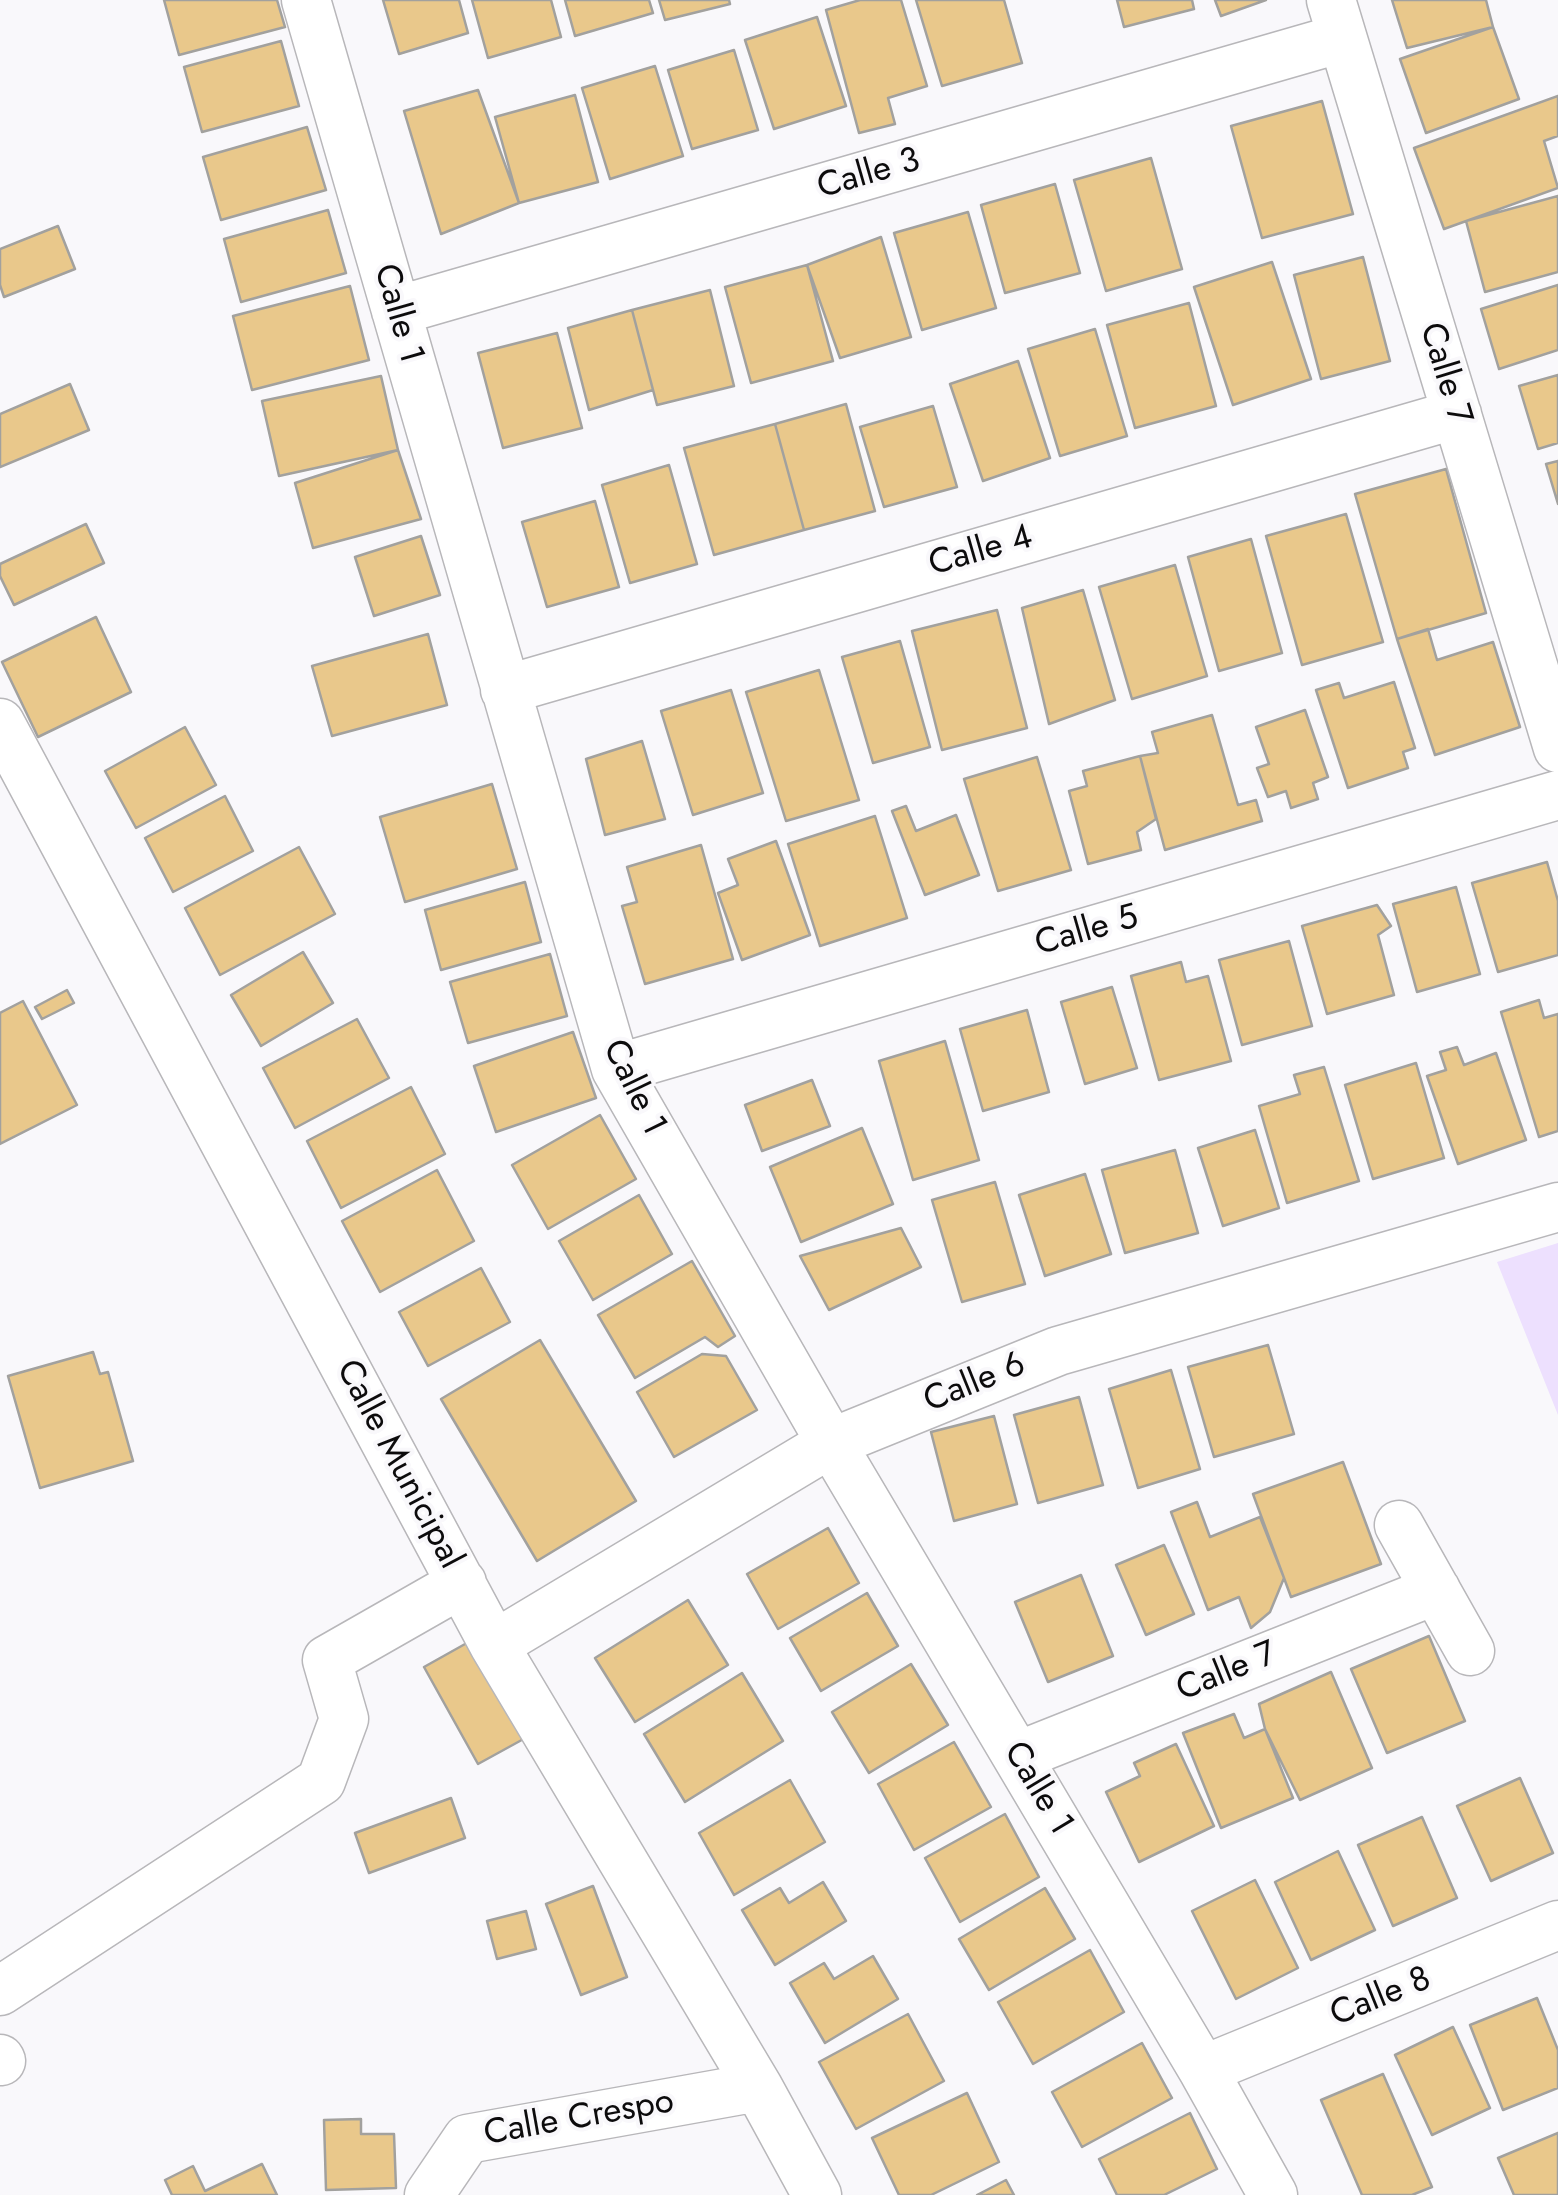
<!DOCTYPE html>
<style>
body{margin:0}
canvas{display:block;background:#f9f8fb}
</style>
<canvas width="1558" height="2195"></canvas>
<script>
const context = document.querySelector('canvas').getContext('2d');
context.lineJoin = 'round';
function fill(path, color) { context.fillStyle = color; context.fill(path, 'evenodd'); }
function stroke(path, color, width, dash) { context.strokeStyle = color; context.lineWidth = width; context.lineCap = dash ? 'butt' : 'round'; context.setLineDash(dash || []); context.stroke(path); }
function label(font, color, halo, rows, align = 'center') {
  context.font = font + ' Jost,sans-serif'; context.lineWidth = 8; context.setLineDash([]); context.textBaseline = 'middle'; context.strokeStyle = halo; context.fillStyle = color; for (const [text, x, y, turn = 0] of rows) {
    context.save(); context.translate(x, y); context.rotate((+turn || 0) * Math.PI / 180); context.textAlign = isNaN(turn) ? turn : align; if (halo) context.strokeText(text, 0, 0); context.fillText(text, 0, 0); context.restore();
  }
}
const green = new Path2D(`
 M1558,1243V1415L1497,1262Z`);
const building = new Path2D(`
 M164,0H277L285,27L179,55Z
 M383,0H459L468,33L399,54Z
 M472,0H551L561,37L488,58Z
 M565,0H649L653,13L575,36Z
 M659,0H729L730,4L665,20Z
 M860,0H901L927,86L888,98L895,124L859,133L826,10Z
 M916,0H1004L1022,63L942,86Z
 M1117,0H1192L1194,9L1124,27Z
 M1215,0H1266L1221,16Z
 M1392,0H1486L1493,27L1407,48Z
 M817,17L846,106L774,129L745,40Z
 M1493,27L1519,99L1426,133L1400,59Z
 M281,41L299,106L202,132L184,67Z
 M734,50L758,130L692,149L668,70Z
 M655,66L683,156L610,179L582,88Z
 M478,90L519,203L441,234L404,111Z
 M575,95L598,182L519,203L495,117Z
 M1558,96V136L1544,141L1558,188L1444,229L1414,148Z
 M1322,101L1353,214L1262,238L1231,126Z
 M307,127L326,190L221,220L203,157Z
 M1151,158L1182,269L1106,291L1074,180Z
 M1055,184L1080,273L1005,293L981,205Z
 M1558,196V272L1485,292L1466,221Z
 M328,210L346,273L241,302L224,239Z
 M968,212L996,308L922,330L894,233Z
 M58,226L75,269L4,297L0,285V249Z
 M881,237L911,337L840,358L807,265Z
 M1363,257L1390,361L1321,379L1294,275Z
 M1272,262L1311,379L1233,405L1194,287Z
 M807,265L833,361L751,383L725,287Z
 M1558,285V350L1499,369L1481,309Z
 M350,286L369,360L252,390L233,316Z
 M710,290L734,386L657,405L632,310Z
 M1189,303L1216,406L1135,428L1107,325Z
 M632,310L653,390L589,410L568,328Z
 M1095,329L1127,436L1060,456L1028,349Z
 M557,333L582,428L503,448L478,353Z
 M1018,361L1050,458L983,481L950,384Z
 M1558,375V443L1538,449L1519,386Z
 M381,376L398,450L279,476L262,401Z
 M70,384L89,430L0,467V414Z
 M846,404L875,511L804,530L775,424Z
 M933,406L957,487L884,507L860,427Z
 M775,424L804,530L714,555L684,448Z
 M398,450L421,519L313,548L295,483Z
 M1558,461V504L1546,464Z
 M669,465L697,564L630,583L602,485Z
 M1446,469L1486,613L1397,639L1355,494Z
 M595,501L619,587L547,607L522,522Z
 M1346,514L1383,642L1302,665L1266,536Z
 M86,524L104,563L14,605L0,576V564Z
 M421,536L440,595L374,616L355,557Z
 M1251,539L1282,653L1219,671L1188,557Z
 M1175,565L1207,676L1132,699L1099,587Z
 M1083,590L1115,700L1049,724L1022,608Z
 M997,610L1027,728L942,750L912,631Z
 M96,617L131,692L38,737L2,662Z
 M1428,629L1437,660L1493,642L1520,727L1435,755L1397,639Z
 M428,634L447,705L332,736L312,666Z
 M900,641L930,747L873,763L842,657Z
 M819,670L859,800L786,821L746,692Z
 M1394,682L1415,748L1403,752L1408,768L1348,788L1316,690L1339,683L1344,698Z
 M731,690L763,793L693,815L661,711Z
 M1305,710L1328,777L1313,783L1318,799L1291,808L1286,791L1268,797L1257,768L1269,764L1256,727Z
 M1212,715L1238,805L1256,800L1262,821L1165,850L1140,756L1158,753L1152,732Z
 M185,727L216,785L136,828L105,771Z
 M642,741L665,819L605,835L586,759Z
 M1140,756L1156,819L1137,832L1141,850L1088,864L1069,791L1087,786L1083,771Z
 M1037,757L1071,870L998,891L964,779Z
 M492,784L517,869L405,902L380,817Z
 M225,796L253,851L173,892L145,838Z
 M906,806L916,831L956,815L979,875L925,895L892,811Z
 M875,816L907,918L820,946L788,844Z
 M776,841L810,935L742,960L718,893L738,885L728,859Z
 M701,845L733,959L645,984L622,906L637,902L627,867Z
 M299,847L335,914L220,975L185,908Z
 M1547,862L1558,901V955L1498,972L1472,883Z
 M525,882L541,942L441,970L425,910Z
 M1456,887L1480,974L1417,992L1393,904Z
 M1377,905L1391,926L1378,935L1394,995L1327,1014L1302,926Z
 M1289,941L1312,1026L1242,1045L1219,960Z
 M303,952L333,1003L261,1046L231,995Z
 M550,954L567,1016L468,1043L450,982Z
 M1181,962L1186,982L1208,976L1231,1061L1159,1080L1131,976Z
 M1112,987L1137,1068L1085,1084L1061,1002Z
 M67,990L74,1003L42,1019L35,1007Z
 M1539,1000L1544,1018L1558,1014V1131L1539,1137L1501,1012Z
 M23,1001L77,1105L0,1144V1013Z
 M1027,1010L1049,1092L983,1111L960,1029Z
 M357,1019L389,1078L295,1128L263,1068Z
 M573,1032L596,1098L496,1132L474,1066Z
 M945,1041L979,1160L913,1180L879,1061Z
 M1457,1047L1464,1065L1496,1053L1526,1140L1458,1164L1427,1076L1446,1070L1440,1052Z
 M1416,1063L1444,1158L1373,1179L1345,1085Z
 M1324,1067L1359,1181L1287,1203L1259,1106L1300,1094L1294,1075Z
 M812,1080L830,1126L762,1151L745,1105Z
 M411,1087L445,1154L341,1208L307,1141Z
 M600,1115L636,1179L548,1229L512,1165Z
 M862,1128L893,1204L801,1242L770,1167Z
 M1255,1130L1279,1208L1223,1226L1198,1148Z
 M1175,1150L1198,1233L1125,1253L1102,1170Z
 M437,1170L474,1241L380,1292L342,1221Z
 M1085,1174L1111,1254L1045,1276L1019,1195Z
 M995,1182L1025,1284L962,1302L932,1200Z
 M639,1195L672,1254L593,1300L559,1241Z
 M901,1228L921,1267L829,1310L800,1256Z
 M692,1261L735,1336L718,1347L705,1337L635,1378L598,1315Z
 M481,1268L510,1322L428,1366L399,1312Z
 M540,1340L636,1501L537,1561L441,1399Z
 M1268,1345L1294,1434L1214,1457L1188,1367Z
 M93,1352L100,1374L108,1372L133,1461L40,1488L8,1376Z
 M702,1354L726,1356L757,1410L674,1457L637,1392Z
 M1171,1370L1200,1469L1138,1488L1109,1389Z
 M1079,1397L1103,1485L1038,1503L1014,1415Z
 M994,1416L1017,1504L954,1521L931,1432Z
 M1343,1462L1381,1564L1291,1597L1253,1494Z
 M1197,1502L1210,1537L1260,1517L1284,1578L1270,1612L1251,1628L1239,1597L1208,1610L1171,1512Z
 M828,1528L859,1583L778,1629L747,1574Z
 M1164,1545L1194,1614L1146,1635L1116,1565Z
 M1081,1575L1113,1656L1048,1682L1015,1602Z
 M867,1593L898,1646L821,1691L790,1638Z
 M688,1600L728,1665L635,1722L595,1658Z
 M1429,1636L1465,1721L1387,1753L1351,1669Z
 M474,1639L529,1736L478,1764L424,1667Z
 M911,1664L948,1725L869,1773L832,1712Z
 M1331,1672L1372,1768L1300,1800L1265,1729L1259,1704Z
 M742,1673L783,1741L685,1802L644,1734Z
 M1234,1714L1244,1738L1265,1729L1293,1798L1221,1828L1183,1733Z
 M954,1742L991,1807L914,1850L878,1784Z
 M1176,1744L1214,1826L1139,1862L1106,1792L1140,1776L1134,1763Z
 M1520,1778L1553,1853L1491,1881L1457,1806Z
 M790,1780L825,1842L734,1895L699,1833Z
 M451,1798L465,1838L369,1873L355,1833Z
 M1005,1814L1039,1877L960,1922L925,1858Z
 M1422,1817L1457,1898L1393,1926L1358,1845Z
 M1338,1851L1375,1930L1311,1960L1275,1882Z
 M1255,1880L1298,1968L1236,1999L1192,1911Z
 M823,1882L846,1921L775,1965L742,1910L780,1888L789,1903Z
 M593,1886L627,1977L581,1995L546,1904Z
 M1045,1888L1075,1939L989,1990L959,1939Z
 M526,1911L536,1949L497,1959L487,1921Z
 M1090,1950L1124,2012L1033,2064L998,2002Z
 M873,1956L898,1999L825,2043L790,1983L824,1963L834,1979Z
 M1537,1998L1558,2050V2088L1503,2110L1470,2025Z
 M908,2014L944,2081L856,2129L819,2062Z
 M1453,2027L1490,2108L1432,2135L1395,2055Z
 M1142,2043L1172,2098L1082,2147L1052,2092Z
 M1383,2074L1432,2187L1412,2195H1362L1321,2100Z
 M967,2093L999,2162L931,2195H899L872,2138Z
 M1190,2113L1217,2169L1164,2195H1117L1099,2159Z
 M361,2119V2134H394L396,2188L326,2190L324,2120Z
 M1558,2133V2195H1514L1498,2158Z
 M262,2164L277,2195H172L165,2180L193,2166L205,2191Z
 M1006,2180L1014,2195H977Z`);
const street = new Path2D(`
 M306,0L616,1069L831,1443L1203,2070L1273,2195
 M1331,0L1558,748
 M396,311L1342,38
 M505,690L1457,414
 M0,723L494,1645L758,2087L817,2195
 M616,1069L1558,795
 M1399,1525L1470,1651
 M494,1645L831,1443L1058,1351L1558,1207
 M1018,1756L1436,1590
 M0,1991L321,1781L344,1719L327,1660L462,1583
 M0,2059L1,2061
 M1203,2070L1558,1925
 M429,2195L467,2139L758,2087`);
const streetNames = [
 ["Calle 3",869,175,-16],
 ["Calle 1",397,314,74],
 ["Calle 7",1444,374,73],
 ["Calle 4",981,552,-16],
 ["Calle 5",1087,932,-16],
 ["Calle 1",633,1088,64],
 ["Calle 6",975,1384,-22],
 ["Calle Municipal",398,1465,62],
 ["Calle 7",1227,1673,-22],
 ["Calle 1",1037,1789,59],
 ["Calle 8",1381,1998,-22],
 ["Calle Crespo",579,2119,-10]
];
fill(green, '#ede0fe');
fill(building, '#e9c88b');
stroke(building, '#a2a19e', 2.5);
stroke(street, '#b8b7ba', 51);
stroke(street, '#fff', 48);
label('35px', '#0c0b0c', '#f9f8fb', streetNames);
</script>
